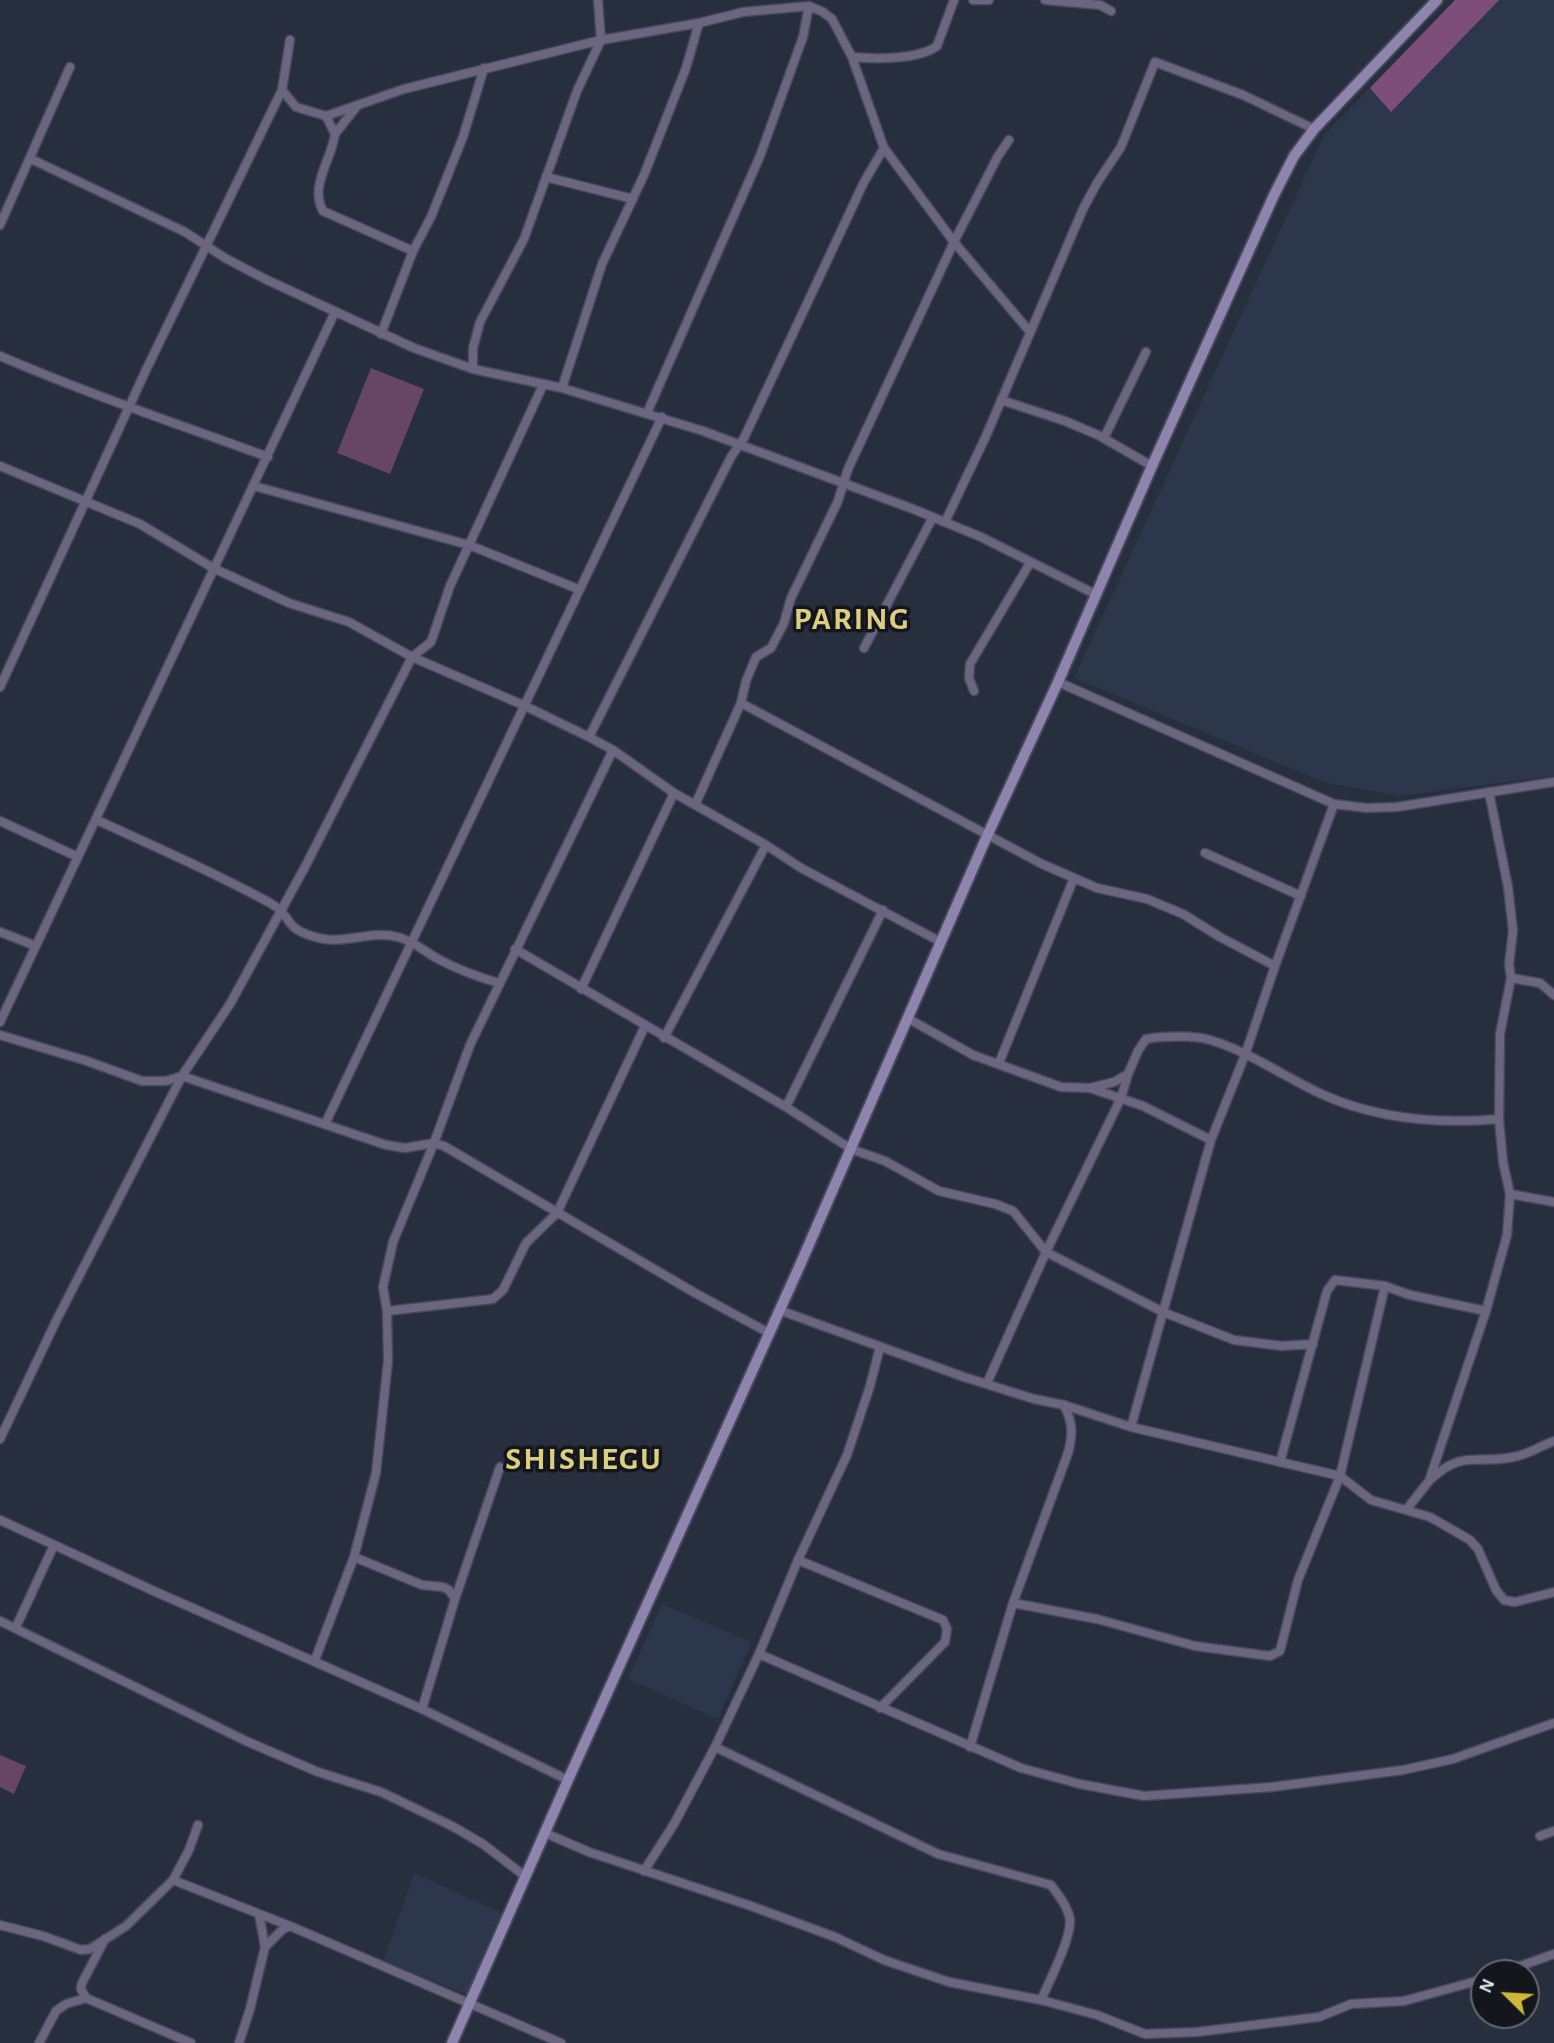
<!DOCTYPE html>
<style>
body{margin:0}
#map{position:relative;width:1554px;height:2043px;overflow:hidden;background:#272e3d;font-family:"Alegreya Sans",sans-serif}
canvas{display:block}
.north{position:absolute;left:1470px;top:1959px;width:70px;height:70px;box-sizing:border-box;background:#13171d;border:2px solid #63676f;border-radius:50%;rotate:294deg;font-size:19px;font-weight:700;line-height:28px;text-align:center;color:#dbe0ea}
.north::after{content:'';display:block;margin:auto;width:24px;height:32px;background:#cfb837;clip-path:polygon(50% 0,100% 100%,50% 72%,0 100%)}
</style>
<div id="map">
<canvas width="1554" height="2043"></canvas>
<div class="north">N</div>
</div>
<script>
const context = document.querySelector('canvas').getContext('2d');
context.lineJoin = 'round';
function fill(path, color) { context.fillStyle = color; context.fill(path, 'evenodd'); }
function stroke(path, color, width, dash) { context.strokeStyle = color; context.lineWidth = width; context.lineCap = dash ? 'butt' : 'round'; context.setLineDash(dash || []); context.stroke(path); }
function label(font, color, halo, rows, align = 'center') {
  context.font = font + ' "Alegreya Sans",sans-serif'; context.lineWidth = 7; context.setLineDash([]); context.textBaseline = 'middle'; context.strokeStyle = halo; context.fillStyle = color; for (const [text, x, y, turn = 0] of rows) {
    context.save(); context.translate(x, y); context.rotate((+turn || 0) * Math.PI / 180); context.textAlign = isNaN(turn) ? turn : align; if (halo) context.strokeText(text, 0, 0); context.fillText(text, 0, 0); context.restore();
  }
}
const built = new Path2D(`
 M1455,0H1554V776L1400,796L1326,783L1074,678L1324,135Z
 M662,1604L752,1642L718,1719L628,1679Z
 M414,1873L506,1915L471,1996L383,1962Z`);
const green = new Path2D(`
 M371,368L424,389L390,474L337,453Z
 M0,1755L26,1766L14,1794L0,1787Z`);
const forest = new Path2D(`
 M1455,0H1499L1391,112L1370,88Z`);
const street = new Path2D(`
 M973,0H989
 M1045,0L1100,5L1111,11
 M852,57L884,148L954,242L1030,332
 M282,90L296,107L326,116L404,89L601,40L699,23L743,12L809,6L823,12L832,19L852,57C875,59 918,60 937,46L954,0
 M326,116L335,134C332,159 309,186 323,211L413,251
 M335,134L357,106
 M31,159L185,232L225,258L265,279L414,348L473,369L562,388L703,431L913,509L981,537L1095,594
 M546,177L633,199
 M0,225L70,67
 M381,334L413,251L431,217L463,137L484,68
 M0,356C88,394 178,424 268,457
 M473,369V348L480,322L524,239L577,91L601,40L598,0
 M562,388L602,264L644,175L686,68L699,23
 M1001,400L1065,421L1098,435L1152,466
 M647,413L760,156L803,37L809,6
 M1104,438L1146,352
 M0,466L140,524L213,568L289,603L349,622L412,657L523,705L589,737L613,750L674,793L766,845L801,868L941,942
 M254,486L469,545L578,589
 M945,522L986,436L1083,209L1097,183L1121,147L1155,62L1243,95L1314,129
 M864,648L933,517
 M1058,682L1334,804L1367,808L1397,807L1554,782
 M0,687L146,370L282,90L290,40
 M974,691L969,678L970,664L1030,563
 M741,703L1042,864L1097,888L1147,899L1183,914L1220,937L1275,966
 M589,737L731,457L744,438L864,182L884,148
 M695,805L741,703L746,681L756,657L771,648L784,623L791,598L838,501L848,469L954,242L998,156L1009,140
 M97,820C155,847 214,872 270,903C291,914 284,927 309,935C342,948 368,929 398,937C414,941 425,952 440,960C459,970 478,977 499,983
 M0,821L78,857
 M1205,853L1301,896
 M0,932L36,946
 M515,949L786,1107L851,1149L885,1161L939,1191L995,1204L1013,1211L1046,1252L1163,1312L1234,1340L1282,1346L1313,1344
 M1511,978L1540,983L1554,995
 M581,989L674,793
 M909,1019L973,1055L1061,1087L1090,1088L1114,1082L1128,1074L1138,1051L1146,1039C1162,1036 1195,1035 1210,1040C1251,1052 1287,1079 1326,1096C1381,1120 1441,1124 1499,1119
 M0,1022L335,312
 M0,1035L87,1061L142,1081H166L182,1076L386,1145L405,1148L434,1143L444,1146L695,1293L769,1333
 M664,1038L766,845
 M999,1063L1074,878
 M1090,1088L1143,1106L1211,1140
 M786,1107L883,910
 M325,1124L662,417
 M1510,1194L1554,1202
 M779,1310L964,1377L1034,1399L1064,1405L1131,1427L1340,1476L1371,1500L1430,1517L1470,1540L1478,1549L1496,1590L1504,1600L1515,1602L1554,1592
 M387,1311L493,1299L503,1290L526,1243L557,1213L645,1026
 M987,1383L1046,1252L1121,1098L1128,1074
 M1131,1427L1211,1140L1245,1055L1275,966L1334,804
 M0,1439L56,1321L182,1076L230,1004L247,973L306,865L412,657L431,642L450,586L543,385
 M1280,1462L1327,1291L1335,1280L1385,1286L1410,1295L1486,1311
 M1431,1479C1464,1449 1476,1465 1513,1457C1528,1455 1540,1446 1554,1441
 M1406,1510L1429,1481L1486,1311L1507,1235L1510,1194L1503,1162L1499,1119L1500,1034L1511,978L1509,964L1513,931L1508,887L1489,792
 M0,1520L156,1592L422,1709L568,1780
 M354,1557L422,1585L443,1587L449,1590L455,1599L422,1709
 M798,1560L943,1620L947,1629L945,1642L880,1708
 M455,1599L500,1467
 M1013,1603L1097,1619L1195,1646L1270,1656L1280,1651L1298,1580L1340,1476L1385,1286
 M0,1621L246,1741L318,1772L381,1792L452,1826L483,1844L526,1877
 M16,1627L54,1545
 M759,1654L1021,1768L1080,1784L1144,1796L1272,1787L1403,1770L1453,1759L1554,1723
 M315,1660L354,1557L376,1473L388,1361L387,1311L383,1287L393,1242L434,1143L470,1045L613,750
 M715,1747L938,1854L1051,1885C1059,1896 1068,1907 1070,1920C1071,1939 1049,1982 1041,2000
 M970,1747L1013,1603L1068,1453C1073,1434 1073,1423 1064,1405
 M545,1833L589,1852L751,1906L835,1937L884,1960L949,1982L1041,2000L1097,2015L1145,2034L1197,2032L1319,2017L1351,2004L1404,2001L1484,1979
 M1540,1836L1554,1831
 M644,1871L674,1824L715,1747L759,1654L798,1560L847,1455L870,1386L880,1347
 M173,1880L290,1926
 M259,1914L265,1947
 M0,1925L43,1936L81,1950L90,1949L126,1926L173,1880L189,1850L198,1825
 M1501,1973L1554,1954
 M86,1998L81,1989L82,1983L105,1939
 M39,2043L56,2011L66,2004L86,1998L191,2043
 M239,2043L250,2009L265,1947L283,1929L290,1926L561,2043`);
const secondary = new Path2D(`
 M452,2043L568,1780L800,1265L987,836L1058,682L1152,466L1274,195L1294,156L1314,129L1437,0`);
const districtNames = [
 ["PARING",852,619],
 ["SHISHEGU",584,1459]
];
fill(built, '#2c374b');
fill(green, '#674665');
fill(forest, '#7e4e7b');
stroke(street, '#444a59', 11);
stroke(secondary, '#444a59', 14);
stroke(street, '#6c657f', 8);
stroke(secondary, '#8e84ad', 10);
context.letterSpacing = '2px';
label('bold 32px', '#dccd7f', '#13171d', districtNames);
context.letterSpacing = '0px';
</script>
